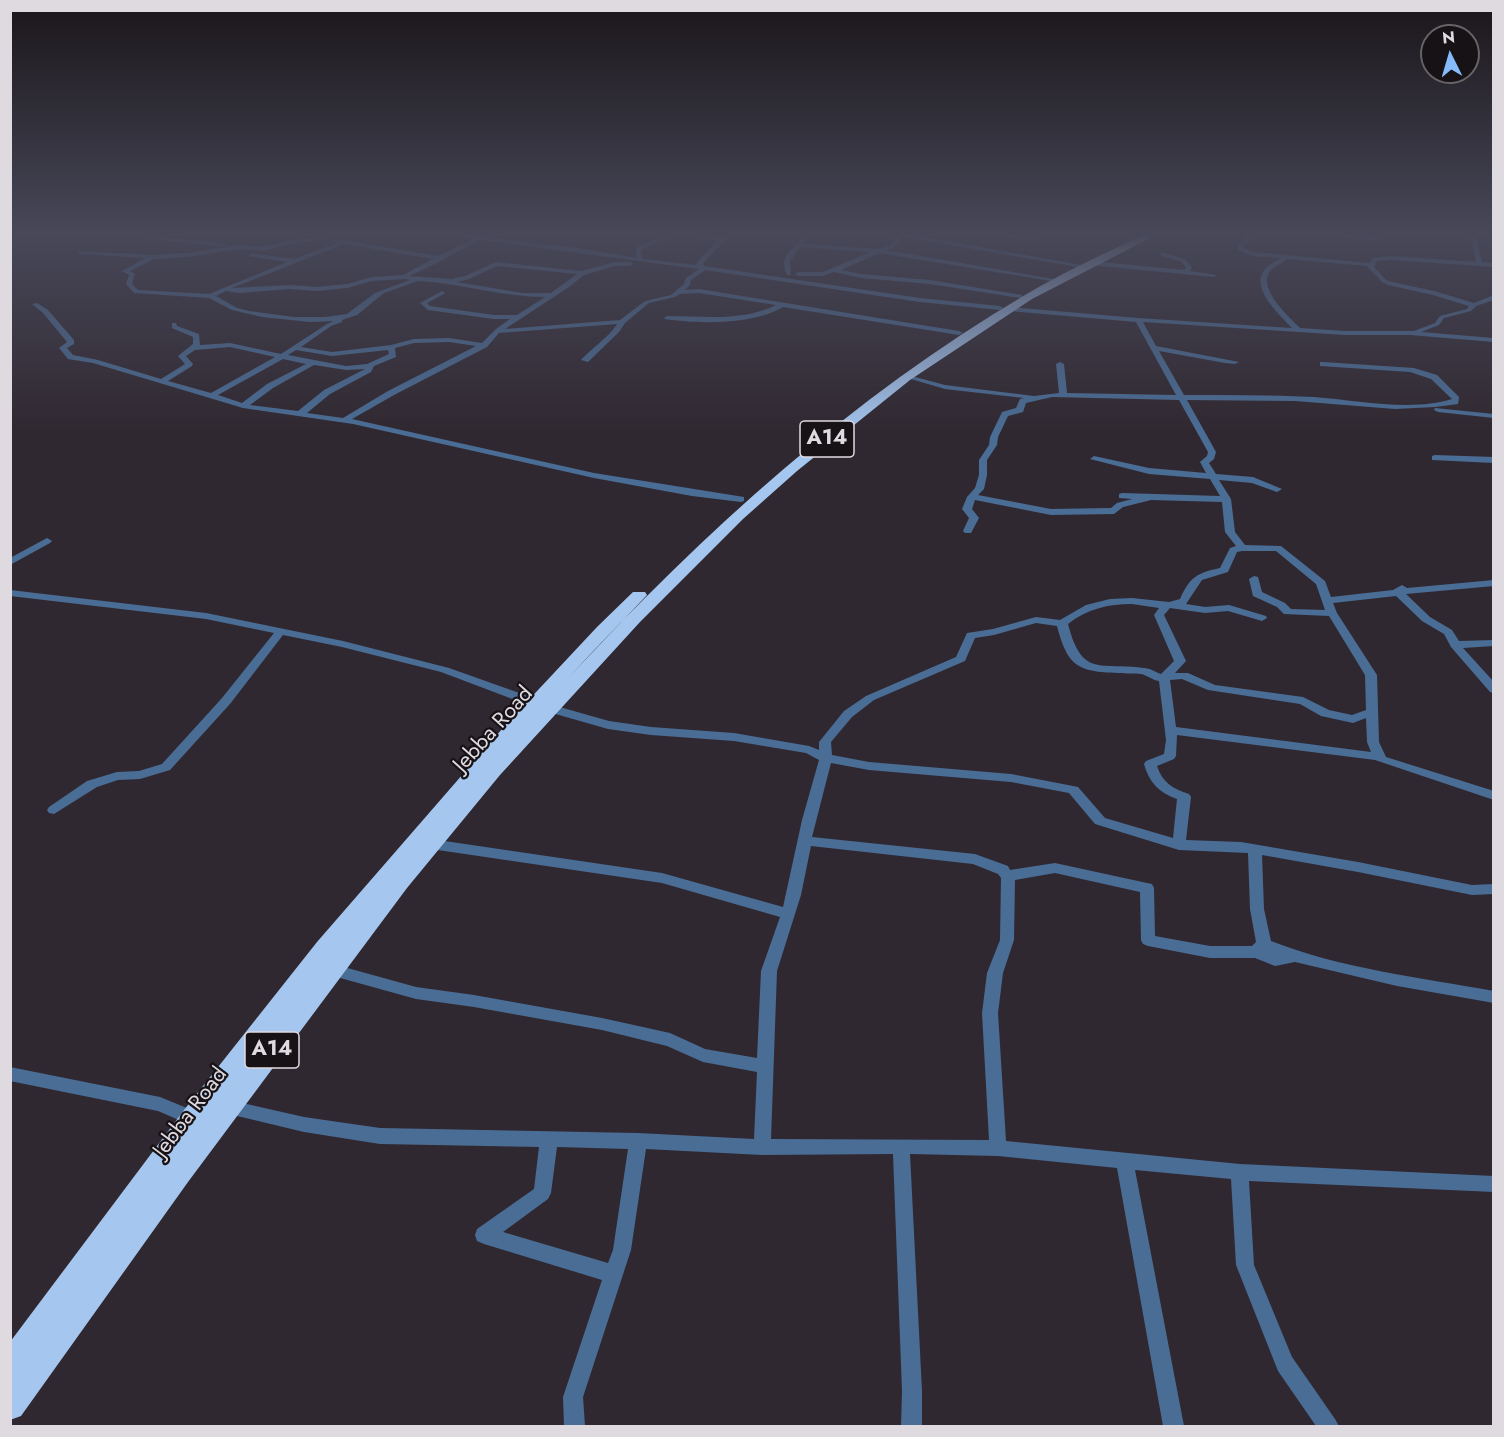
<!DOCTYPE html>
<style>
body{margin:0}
#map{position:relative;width:1504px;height:1437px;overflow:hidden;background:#302830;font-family:Jost,sans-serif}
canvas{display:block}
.frame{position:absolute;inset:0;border:12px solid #dfdadf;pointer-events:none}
.north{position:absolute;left:1420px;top:24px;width:60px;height:60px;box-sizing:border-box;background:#161216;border:2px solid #666266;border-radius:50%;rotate:355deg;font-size:16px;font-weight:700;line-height:24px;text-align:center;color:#dfdadf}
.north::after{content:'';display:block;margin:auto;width:21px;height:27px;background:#85bbfb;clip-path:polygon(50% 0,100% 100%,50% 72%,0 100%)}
</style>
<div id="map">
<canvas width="1504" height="1437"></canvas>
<div class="frame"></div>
<div class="north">N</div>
</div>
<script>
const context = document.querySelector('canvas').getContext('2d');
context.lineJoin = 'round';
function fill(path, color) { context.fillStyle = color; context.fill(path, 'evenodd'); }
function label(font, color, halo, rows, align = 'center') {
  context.font = font + ' Jost,sans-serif'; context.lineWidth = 4.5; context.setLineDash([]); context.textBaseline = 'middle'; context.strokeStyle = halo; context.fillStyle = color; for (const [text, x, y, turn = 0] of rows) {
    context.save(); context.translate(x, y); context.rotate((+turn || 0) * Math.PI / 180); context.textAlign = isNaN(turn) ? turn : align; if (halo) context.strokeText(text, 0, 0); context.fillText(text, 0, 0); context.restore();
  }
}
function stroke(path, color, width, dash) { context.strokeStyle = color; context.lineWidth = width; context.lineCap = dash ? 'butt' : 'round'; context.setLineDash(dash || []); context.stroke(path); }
const street = new Path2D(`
 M441,234H461L579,248L637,258L636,248L666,234H674L641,250L643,259L696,265L698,261L717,241L676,234L720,238L725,234H732L703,263L704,266L920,298L1000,306L1003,308L1000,310L920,302L705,270L691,280L690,285L685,290L699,289L959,331L963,333L959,335L783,307C753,325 699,324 665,319L664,318L667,316C704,316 741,322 776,305L699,293L680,294L675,297L649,303L625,323L619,332L588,362L581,360C590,350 612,334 617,324L499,333L487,347L394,395L352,419L594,473L744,497V501L741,502L692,496L594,478L353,424L243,408L93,363L68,359L59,348L67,342L43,313L32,304L37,303L48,310L74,340V344L67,348L73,355L98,360L161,379L185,364L178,356L193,344V337L172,328V323H176L177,326L199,334L200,345L230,343L281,354L327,324L334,321L310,322L262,317L232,310L209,298L134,293L126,284L129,275L122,271L145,258L80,254L78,251L152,255L187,253L240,245L263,247L292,240L326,237L329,239L292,244L263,251L240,249L187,257L154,259L130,271L135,274L132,284L138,290L209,294L287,262L249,256L251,253L294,259L337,243L333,241L336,239L438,256L473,239ZM480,240L699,269L686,278L684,284L671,295L645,301L620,320L505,329L569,287L584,275L615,266H630L633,264L630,262H615L581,271L496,262L465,276L452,279L409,276C433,266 457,252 480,240ZM344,244L433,259L403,275L372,277L347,284L317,287L290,285L232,288ZM497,266L577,274L551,293H522L457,282L469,279ZM405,279L410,280L375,293L347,314L325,317H294L249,311L237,308L216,296L226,291L239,293L290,289L317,291L347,288L372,281ZM418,281C460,283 502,297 545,297L517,315H494L430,306L427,303L444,294L445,293L442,291L420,303L428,310L494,319H510L496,329L482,343L449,338L414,339L391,345L332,352L301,347L331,326L342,322V320L357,315L384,293ZM449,342L476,346L388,391L343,418L307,413L330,394L371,372L374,366L396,357L395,348L414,343ZM230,347L275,357L211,393L168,381L192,366L193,364L186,356L195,350ZM296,350L332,356L388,350L389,354L367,364L346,366L288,355ZM283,359L306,364L267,384L242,403L218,395ZM314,365L346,370L365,369L324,390L298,411L250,405L273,388Z
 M893,234H908L1081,265L1078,267L902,237L893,248L886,250L1054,279L1051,281L879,253L841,270L861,274L930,280L1022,295V297L1020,298L930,284L861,278L834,272L823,276H798L795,274L798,272H823L870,252L801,247L790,261L791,275H787C778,255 793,251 803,237L808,238L804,244L878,249L889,246L897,236Z
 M978,234H1002L1038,239L1035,241Z
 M1080,234H1092L1093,235L1090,237Z
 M1245,234H1251L1249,242L1244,244L1243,248L1254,252L1370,263L1372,258L1392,256L1476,262L1470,234H1476L1482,262L1494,263V267L1392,260L1377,261L1374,267L1386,280L1392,282L1434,291L1474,303L1494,295V300L1476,306L1471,311L1444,318L1439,325L1421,332L1494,338V342L1410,335H1345L1143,322L1156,346L1239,362L1235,364L1225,363L1159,351L1184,395C1227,395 1271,395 1314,397C1356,400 1412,412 1452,399L1431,379L1410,372L1320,366V362H1323L1414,368L1437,375L1459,397L1458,404L1435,407L1395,409L1295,401L1187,400L1216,452L1214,459L1209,463L1216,474L1253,477L1282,489L1277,492L1252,483L1219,480L1231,499L1235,532L1245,545L1281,546L1325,581L1331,597L1393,590L1402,585L1407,588L1494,580V586L1406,594L1430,617L1452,630L1459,641L1494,640V646L1463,648L1494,682V693L1490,692L1451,647L1444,634L1422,621L1396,596L1333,603L1337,613L1377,675L1379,742L1386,757L1494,791V800L1375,760L1177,735L1176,756L1174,759L1157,766C1162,782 1173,789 1189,794L1191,797L1186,840L1241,842L1358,862L1472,885L1494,884V894L1472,895L1358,872L1262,855L1264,909L1271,941C1339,968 1421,978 1494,991V1003L1397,986L1295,962L1275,966L1255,958H1210L1148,946L1143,944L1141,940L1140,892L1055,873L1015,880L1014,940L1003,973L998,1013L1006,1141L1240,1164L1494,1176V1192L1249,1181L1254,1265L1292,1357L1335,1419L1339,1426H1316L1278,1371L1236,1265L1231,1179L1135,1170L1184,1426H1163L1117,1168L998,1156L910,1154L922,1391V1426H901L902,1391L893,1154L762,1155L646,1149L631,1250L583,1397L585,1426H564L563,1397L602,1280L484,1244L477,1241L475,1235L477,1229L534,1189L539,1147L380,1144L304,1132L229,1114L223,1112L221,1107L223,1102L229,1100L304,1117L380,1128L638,1133L754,1139L757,1072L703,1062L667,1046L602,1030L474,1007L416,999L333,976L328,974L325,970L328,966L333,964L416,987L474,995L602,1018L670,1033L705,1049L757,1058L761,971L780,917L662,883L431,849L426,847L424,844L426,841L431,839L662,873L783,907L802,820L819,760L806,753L734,741L651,735L608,729L545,711L543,708L545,705L549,704L609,721L651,727L734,733L809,746L819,750V742L844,711L866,696L956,657L967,633L993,629L1036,617L1060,620L1086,605L1110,599L1132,598L1169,602L1180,599C1190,577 1197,573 1220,568L1230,548L1236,546L1225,532L1222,502L1151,500L1123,507L1114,514L1051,515L975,500L972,509L979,518L971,533H965L963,531L969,518L962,509L967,497L975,488L979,475V460L989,445L990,437L1002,412L1016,408L1020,399L1024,398L945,389L904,377L908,375L945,385L1034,396L1059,393L1056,364L1060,362L1064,364L1067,393L1176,395L1136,322L1009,311L1006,309L1009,307L1138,318L1292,328C1280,315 1249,288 1265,269C1269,264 1275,262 1281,258L1253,256L1238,250V243L1243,241ZM1287,259L1367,266L1382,282L1388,285L1433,295L1469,306L1467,309L1440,316L1435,323L1414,331H1345L1300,328C1289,317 1259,290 1269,273C1273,266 1282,264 1287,259ZM1052,397L1179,400L1208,452L1207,456L1200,462L1206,473L1149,468L1094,456L1090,459L1149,474L1210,479L1220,496L1122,493L1119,494V498L1132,499L1117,503L1111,508L1051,509L978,495L984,489L987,475V460L997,445L998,437L1008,416L1023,412L1026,403ZM1242,551H1276L1316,584L1325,610L1291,609L1285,603L1262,592L1258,577L1254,576L1249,579L1253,596L1277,607L1284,614L1329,616L1365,675L1366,710L1352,715L1329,710L1303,697L1215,685L1188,673H1175L1186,661L1164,615L1170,608L1205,613L1228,611L1262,621L1267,618L1266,616L1229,605L1205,607L1186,604L1202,580L1228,572L1237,552ZM1132,604L1159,608L1154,615L1174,661L1161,674C1155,672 1150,668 1144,668C1099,662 1082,678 1068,624C1087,609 1108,604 1132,604ZM1036,623L1057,626C1068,669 1080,672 1122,673C1128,674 1135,673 1141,674C1147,675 1152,680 1159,681L1166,740L1164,754L1146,761L1144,764C1149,782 1159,793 1177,799L1173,838L1105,818L1078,787L1073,786L1011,774L869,762L832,755L831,742L852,717L874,700L965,661L975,638L994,635ZM1182,679L1208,690L1300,704L1321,716L1353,723L1366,718L1367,742L1371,752L1176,727L1170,680ZM831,763L869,770L1011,782L1069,793L1095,824L1179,850L1248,853L1250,909L1256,942L1252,946H1210L1155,936L1154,888L1152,884L1147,883L1055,863L1010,870L1008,866L975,854L812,837ZM811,846L973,864L998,874L1001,878L1000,940L987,973L982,1013L989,1140L771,1139L777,971L801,895ZM557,1147L628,1149L613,1250L608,1263L503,1232L548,1199L551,1193Z
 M1317,234L1370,237L1382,234L1375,241Z
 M151,236L224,243L227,245L224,247L149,239Z
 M1162,252L1186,260L1192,268L1190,271L1217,275L1214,277L1091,265L1088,263L1091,261L1184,270L1186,268L1182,262L1160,255Z
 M1435,408L1494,414V418L1438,412L1434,410Z
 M1435,455L1494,457V463L1432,460V456Z
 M47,538L52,541L50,543L10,565V558Z
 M10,590L206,613L343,641L449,668L539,700L541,703L539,706H531L441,672L342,647L283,635L230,704L170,770L140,779L118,780L97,787L54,814L49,813L47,810L49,807L87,781L117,772L139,771L162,764L222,698L274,633L206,619L10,596Z
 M10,1067L160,1097L199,1113L202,1118L199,1123L193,1126L158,1111L10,1081Z`);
const highway = new Path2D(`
 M1146,234H1158L1032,299L910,380L797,471L743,519L640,622L500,775L407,888L188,1182L21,1416L10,1420V1342L184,1110L317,942L509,721L597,627L633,592H645L647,595L568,678C704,532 852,397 1025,295C1064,272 1105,253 1146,234Z`);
const shields = [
 [827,439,54],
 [272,1050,54]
];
const shieldNames = [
 ["A14",827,439],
 ["A14",272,1050]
];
const streetNames = [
 ["Jebba Road",494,730,-48],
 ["Jebba Road",191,1113,-53]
];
fill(street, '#4a6d96');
fill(highway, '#a5c6ef');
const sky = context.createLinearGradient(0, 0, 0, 435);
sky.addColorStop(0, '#1a161a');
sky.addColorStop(0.54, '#484859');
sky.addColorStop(1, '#48485900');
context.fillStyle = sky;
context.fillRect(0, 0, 1504, 435);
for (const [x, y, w] of shields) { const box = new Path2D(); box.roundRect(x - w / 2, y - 18, w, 36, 4.5); context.fillStyle = '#161216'; context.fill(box); stroke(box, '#dfdadf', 1.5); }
label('bold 21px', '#dfdadf', null, shieldNames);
label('22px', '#dfdadf', '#161216', streetNames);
</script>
